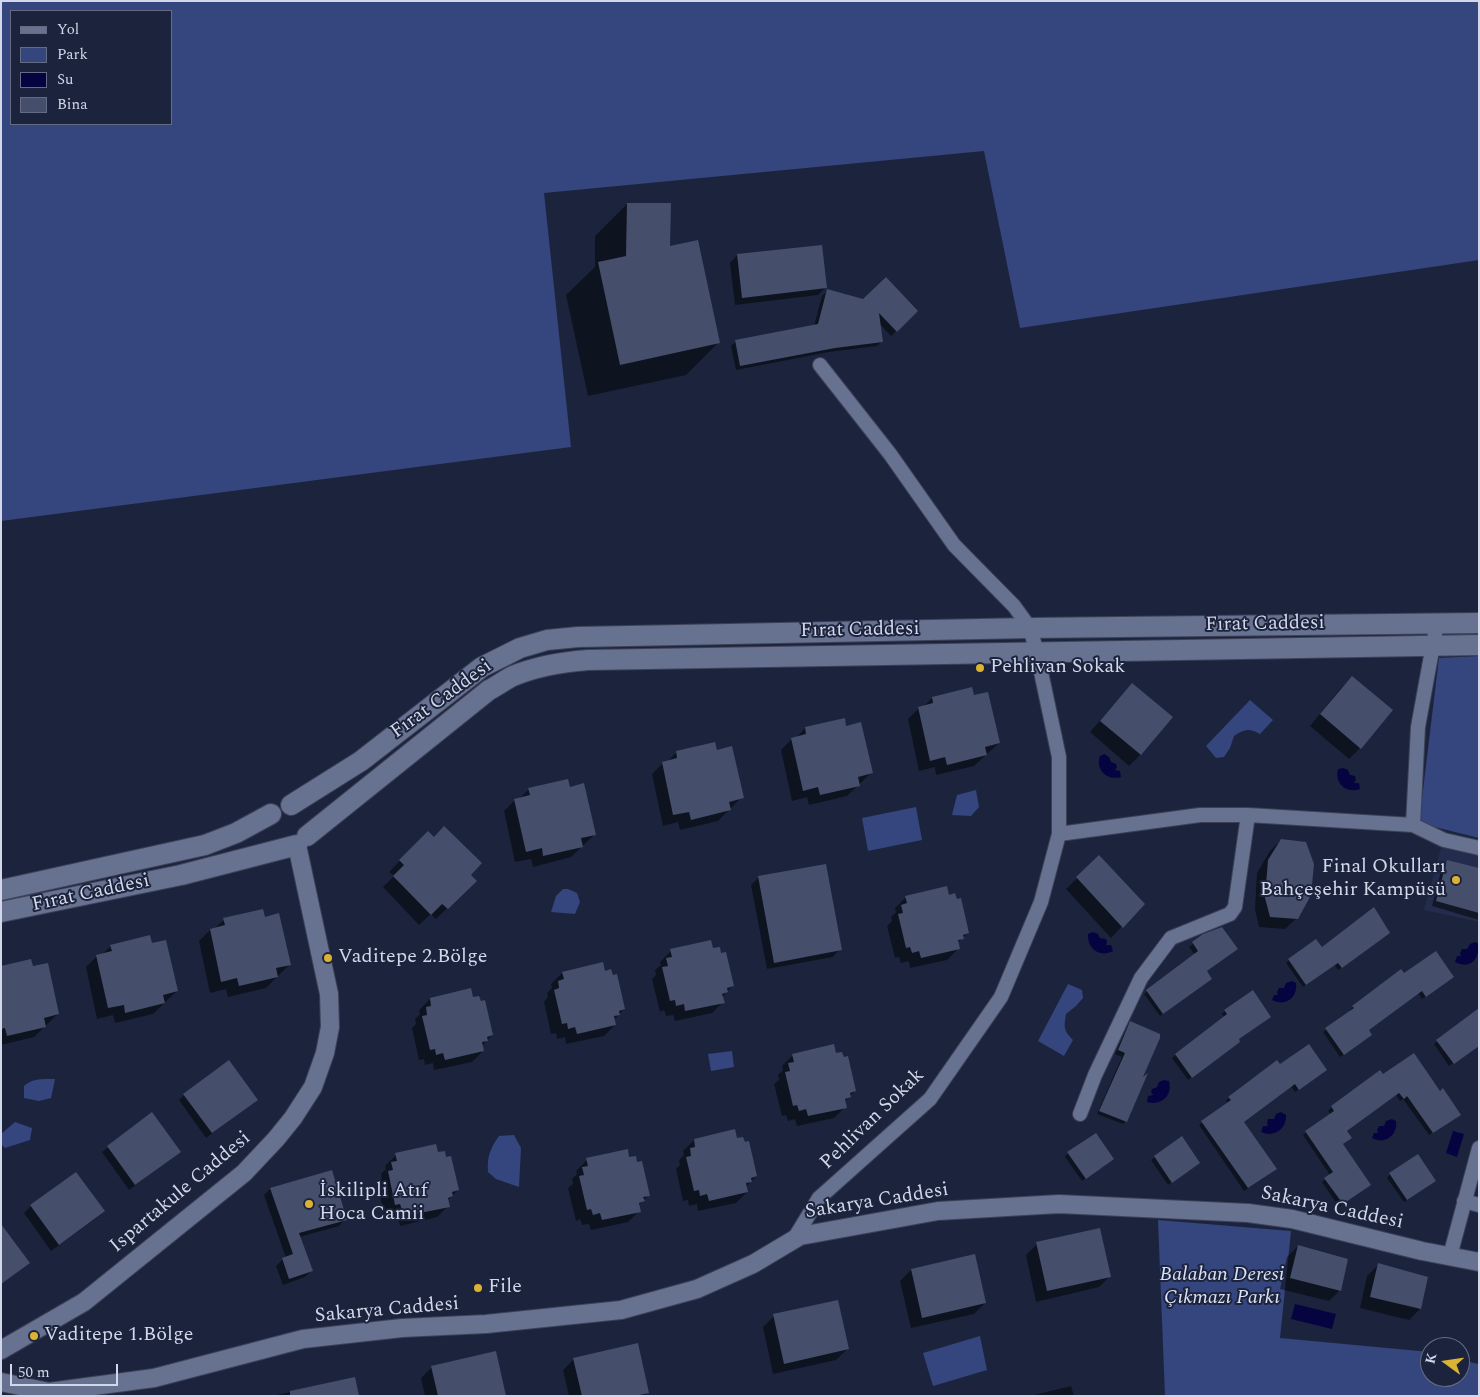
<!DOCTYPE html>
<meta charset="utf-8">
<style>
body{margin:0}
#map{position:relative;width:1480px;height:1397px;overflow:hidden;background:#1c243d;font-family:Spectral,serif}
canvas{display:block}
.frame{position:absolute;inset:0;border:2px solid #d2d8e9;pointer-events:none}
.legend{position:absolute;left:10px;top:10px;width:162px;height:115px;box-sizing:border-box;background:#1c243d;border:1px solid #656c82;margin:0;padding:6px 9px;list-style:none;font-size:15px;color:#d2d8e9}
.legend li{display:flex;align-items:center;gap:10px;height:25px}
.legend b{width:25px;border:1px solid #656c82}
.north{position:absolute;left:1420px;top:1337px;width:50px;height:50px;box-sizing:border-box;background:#1c243d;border:1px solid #656c82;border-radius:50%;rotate:284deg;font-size:14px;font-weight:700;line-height:20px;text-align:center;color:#d2d8e9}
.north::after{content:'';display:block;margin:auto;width:18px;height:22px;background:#dbb233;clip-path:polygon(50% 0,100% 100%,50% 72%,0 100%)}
.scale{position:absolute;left:10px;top:1364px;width:108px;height:22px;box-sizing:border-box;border:2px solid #d2d8e9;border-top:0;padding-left:6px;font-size:15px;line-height:18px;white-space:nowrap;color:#d2d8e9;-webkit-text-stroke:4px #1c243d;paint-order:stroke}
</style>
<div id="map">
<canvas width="1480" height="1397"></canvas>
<div class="frame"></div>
<ul class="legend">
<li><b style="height:6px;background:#677190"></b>Yol</li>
<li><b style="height:14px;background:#35457d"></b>Park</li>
<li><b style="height:14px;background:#060440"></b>Su</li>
<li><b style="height:14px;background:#454e6b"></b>Bina</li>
</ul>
<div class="north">K</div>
<div class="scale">50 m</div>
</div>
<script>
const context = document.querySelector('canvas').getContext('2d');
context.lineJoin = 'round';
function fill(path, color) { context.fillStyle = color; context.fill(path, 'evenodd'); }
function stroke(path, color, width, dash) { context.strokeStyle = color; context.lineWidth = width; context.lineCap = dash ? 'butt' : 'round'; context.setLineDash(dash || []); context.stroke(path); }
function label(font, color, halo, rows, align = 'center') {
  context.font = font + ' Spectral,serif'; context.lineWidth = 4; context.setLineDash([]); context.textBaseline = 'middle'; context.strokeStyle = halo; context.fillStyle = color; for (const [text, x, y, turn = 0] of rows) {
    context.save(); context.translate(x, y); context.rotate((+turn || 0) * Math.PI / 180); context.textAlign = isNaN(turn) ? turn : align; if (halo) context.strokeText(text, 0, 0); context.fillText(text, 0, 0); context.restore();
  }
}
const built = new Path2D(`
 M1443,841L1479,851V922L1424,910Z`);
const green = new Path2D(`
 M1,1H1479V260L1020,328L984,151L544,193L571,447L1,521ZM171,11V124H11V11Z
 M1479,656V838L1419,823L1439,658Z
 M1250,700L1273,720L1260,734C1249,728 1245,729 1234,736L1230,748L1224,757L1216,758L1206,746Z
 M976,790L979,807L971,816L952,815L957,795Z
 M916,807L922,840L868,851L862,818Z
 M563,889H568L577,893L580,902L575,914L551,912L556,896Z
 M1068,984L1082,990L1083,998L1076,1006L1066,1014C1064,1027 1063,1030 1073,1040L1064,1056L1038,1041Z
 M732,1051L734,1067L711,1071L708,1054Z
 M55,1079L51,1098L39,1101L24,1098V1086C32,1078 44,1079 55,1079Z
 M15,1122L32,1128L30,1140L5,1148L1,1144V1134Z
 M514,1135L521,1148L519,1187L496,1179L488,1172C487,1156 490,1149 499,1136Z
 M1158,1220L1291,1231L1280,1338L1430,1352V1377H1460V1360L1479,1364V1396H1165Z
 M980,1336L987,1370L933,1386L923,1353Z`);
const water = new Path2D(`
 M1104,754L1109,757L1111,762L1116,764L1117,767L1115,770L1120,771L1121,777C1107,781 1095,770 1100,756Z
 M1343,768L1348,770L1350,775L1355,776L1356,780L1354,783H1359L1360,789C1346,794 1334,783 1338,769Z
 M1093,932L1098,934L1100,938L1106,939L1107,942L1106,945H1111L1113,951C1100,958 1087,949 1088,934Z
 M1475,942L1479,944C1479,959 1471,970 1455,962L1457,956H1461L1460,953L1462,949H1467L1470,944Z
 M1292,981L1296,983C1298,998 1285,1007 1272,1000L1274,995H1278L1277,992L1279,988H1284L1286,983Z
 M1164,1080L1169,1081C1173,1096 1161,1106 1147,1102L1148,1096L1153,1095L1151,1092L1152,1089L1157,1087L1159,1082Z
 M1281,1112L1286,1115C1287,1129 1274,1138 1261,1132L1263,1126H1268L1267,1123L1268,1119H1274L1276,1114Z
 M1392,1119L1396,1121C1398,1136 1384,1145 1372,1138L1374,1133H1378L1377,1130L1379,1126H1384L1386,1121Z
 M1453,1131L1464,1134L1457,1157L1446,1153Z
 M1295,1304L1336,1314L1332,1329L1291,1319Z`);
const shadow = new Path2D(`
 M627,204L719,342L686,375L588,396L566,295L595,267V236Z
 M737,255L825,288L818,295L735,305L730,263Z
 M827,291L917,311L891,336L879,323L882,341L877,346L829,352L736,370L731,346L736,341L814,326L822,296Z
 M1352,677L1360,748L1349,759L1310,726L1341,688Z
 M1132,684L1171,717L1140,755L1129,766L1090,732Z
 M932,698L999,743L974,766L936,775L935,767L919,771L908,719L919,708L923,707Z
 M845,727L871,773L847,796L809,805L807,797L792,801L781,750L792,739L796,738L805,728Z
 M716,751L742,797L718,821L680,830L678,822L663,826L652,774L663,763L667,762L676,753Z
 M569,788L595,834L571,857L533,867L531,859L515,862L504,811L515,800L519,799L529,789Z
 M428,832L475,881L436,919L431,914L419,925L383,887L394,876L389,872Z
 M1281,840L1297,918L1285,929L1259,927L1255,909L1257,873L1270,851Z
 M1099,857L1143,904L1111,938L1066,889Z
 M1448,861L1479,870V920L1432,906L1442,867Z
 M825,865L840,949L833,957L767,969L751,885L758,878Z
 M948,896L968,933L957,943L958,949L947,960L910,968L909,961L901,963L899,957L895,958L887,926L892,921L891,917L896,912L895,908L906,897Z
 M264,918L290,964L266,988L228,997L226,989L210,993L199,941L210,930L214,929L224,920Z
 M1204,935L1236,949L1206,972L1207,982L1160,1016L1144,994L1195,955L1189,947Z
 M1385,936L1338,970L1335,965L1303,987L1286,963L1289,960L1321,948Z
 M151,945L177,991L153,1014L115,1023L113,1015L97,1019L86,967L97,956L101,955L111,946Z
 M712,950L732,986L722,997L723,1002L712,1013L675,1021L673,1015L666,1016L664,1010L660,1012L652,979L656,975L655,970L661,965L660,962L671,951Z
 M1,967L32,968L58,1014L34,1037L1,1045Z
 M562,973H604L612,977L624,1009L614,1020L615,1025L604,1036L566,1044L565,1037L557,1039L556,1033L551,1034L544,1002L548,997L547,993L552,988L551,984Z
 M1403,975L1449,980L1422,999L1418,993L1367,1031V1038L1340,1057L1323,1032L1351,1012L1350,1010L1353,1007Z
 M1252,992L1235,1045L1188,1080L1172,1058L1225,1018L1222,1014L1225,1011Z
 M430,999H472L480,1003L492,1035L482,1046L483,1051L472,1062L434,1070L433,1063L425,1065L424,1059L419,1060L412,1028L416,1024L415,1019L420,1014L419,1010Z
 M1479,1010V1044L1449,1066L1434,1044Z
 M1131,1022L1140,1081L1126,1121L1123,1124L1097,1114L1122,1057L1115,1054L1128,1025Z
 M793,1055H835L855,1091L844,1102L845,1107L834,1118L797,1126L795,1119L788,1121L786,1115L782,1116L774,1084L779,1080L778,1075L783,1070L782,1066Z
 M1280,1066L1326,1070L1295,1092L1291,1086L1242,1122L1272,1172L1244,1191L1199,1125L1228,1104L1226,1101L1229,1097Z
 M1379,1071L1382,1076L1439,1092L1456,1118L1429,1135L1403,1099L1400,1101L1396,1095L1346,1132L1350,1138L1342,1145L1366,1188L1339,1207L1322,1182L1330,1175L1303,1135L1331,1115L1328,1111L1332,1107Z
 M184,1095L256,1100L206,1138L179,1100Z
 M152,1114L180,1152L129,1190L102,1152Z
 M1182,1138L1195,1166L1168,1185L1151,1160Z
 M694,1140H736L744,1144L756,1176L746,1187L747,1192L736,1203L698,1211L697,1204L689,1206L688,1200L683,1201L676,1169L680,1165L679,1160L684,1155L683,1151Z
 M1068,1153L1109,1162L1082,1181L1065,1157Z
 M437,1154L458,1190L447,1201L448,1206L437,1217L400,1226L398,1219L391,1220L389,1214L385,1216L377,1183L382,1179L381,1174L386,1169L385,1166L396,1155Z
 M629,1159L636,1163L649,1195L638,1206L639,1211L628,1222L591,1230L589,1224L582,1225L580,1219L576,1221L568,1188L573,1184L572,1179L577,1174L576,1171L587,1160Z
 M1390,1174L1431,1184L1404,1202L1387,1178Z
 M270,1189L345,1219L339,1226L299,1237L311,1271L305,1277L283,1285L276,1266L283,1259L286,1258L264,1195Z
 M31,1206L103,1211L96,1218L51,1251L24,1213Z
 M1037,1244L1110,1276L1099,1287L1036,1302L1026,1255Z
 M1298,1246L1340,1290L1329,1301L1280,1289L1287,1257Z
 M974,1256L985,1303L974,1314L911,1328L900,1281L911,1270Z
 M1378,1265L1420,1309L1409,1320L1360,1308L1367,1276Z
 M774,1316L847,1349L836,1360L773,1374L763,1327Z
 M574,1359L647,1392L644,1396H569L563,1370Z
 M432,1367L504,1396H425L421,1378Z
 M354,1378L358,1396H272Z
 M1071,1386L1074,1396H1030Z`);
const building = new Path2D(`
 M627,203H671L670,246L698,240L720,343L620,365L598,262L626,256Z
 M822,245L827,288L742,298L737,254Z
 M886,277L918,311L897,332L879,313L883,342L835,348L740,366L735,340L818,324L827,289L863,299Z
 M1352,676L1393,710L1361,749L1320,714Z
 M1132,683L1173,717L1141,755L1100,721Z
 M972,687L974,695L988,692L1000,743L985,747L987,755L947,765L945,757L930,761L918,707L933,703L932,697Z
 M845,718L846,726L861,722L873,773L858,777L860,786L820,795L818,787L803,791L791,738L806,734L805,727Z
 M715,742L717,750L732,746L744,798L729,802L731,810L691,820L689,812L673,815L662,762L677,758L676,751Z
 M568,779L570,787L584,783L596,835L581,838L583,847L543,856L542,848L526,852L514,799L530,795L528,788Z
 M444,826L482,863L471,875L477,881L448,909L442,904L431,915L393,876L404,865L399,860L428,831L434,837Z
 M1281,839L1306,842L1314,864L1311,895L1298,919L1270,917L1265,898L1268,860Z
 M1099,855L1145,904L1123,928L1076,877Z
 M1447,860L1479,868V913L1436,901Z
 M826,864L842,950L774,963L758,876Z
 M947,886L949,895L955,893L957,899L961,898L969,933L963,935L964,939L958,940L960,949L921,958L919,951L912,953L910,947L906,948L898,914L903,913L901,905L907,903L905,896Z
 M1374,907L1390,933L1342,968L1338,963L1306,985L1288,959L1316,939L1322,947Z
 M263,909L265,917L279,913L291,965L276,968L278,977L239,986L237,978L221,982L210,929L225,925L223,918Z
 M1222,927L1238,949L1207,971L1212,979L1163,1014L1146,990L1198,951L1192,942L1203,934Z
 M150,935L152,943L166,940L178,991L163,995L165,1003L125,1013L124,1005L108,1008L96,955L112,951L110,945Z
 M711,940L713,948L720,947L721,953L726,952L734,986L727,988L728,992L722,994L725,1003L685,1011L684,1004L676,1006L675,1000L670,1001L662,967L668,966L666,958L672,957L670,949Z
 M1436,951L1454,977L1426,997L1422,991L1369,1030L1372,1035L1344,1055L1325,1028L1354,1008L1352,1006L1401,969L1404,973Z
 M31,959L33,966L48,963L59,1014L44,1018L46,1027L7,1036L5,1028L1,1029V966Z
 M603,962L605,971L611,969L613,975L617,974L625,1009L619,1011L620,1015L614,1016L616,1025L577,1034L575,1027L568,1029L567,1023L562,1024L554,990L559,988L558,981L564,979L562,972Z
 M471,988L473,997L479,996L481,1001L485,1000L493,1035L487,1037L488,1041L482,1042L484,1051L445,1060L443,1053L436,1055L435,1049L430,1050L422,1016L427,1015L426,1007L431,1006L430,998Z
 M1253,990L1271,1017L1239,1039L1240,1042L1192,1078L1175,1054L1227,1014L1224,1010Z
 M1479,1008V1046L1454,1064L1436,1040Z
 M1130,1021L1160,1034V1038L1143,1077L1148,1073L1127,1122L1099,1111L1125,1053L1118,1050Z
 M834,1044L836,1053L842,1052L844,1057L848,1056L856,1091L850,1093L851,1097L845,1099L847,1108L808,1116L806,1109L799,1111L797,1105L793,1106L785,1072L790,1071L788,1063L794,1062L792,1054Z
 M1309,1044L1327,1070L1299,1090L1295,1084L1244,1122L1277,1169L1248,1188L1201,1121L1231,1100L1228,1097L1277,1060L1280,1064Z
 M1414,1053L1440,1091L1443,1088L1461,1115L1433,1133L1407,1096L1404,1099L1399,1093L1347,1131L1352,1138L1343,1144L1371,1185L1343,1204L1324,1178L1333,1172L1305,1131L1334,1111L1331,1106L1380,1070L1383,1074Z
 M229,1060L258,1100L212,1133L183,1094Z
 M152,1112L181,1152L135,1185L107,1146Z
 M735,1129L737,1138L743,1137L745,1142L749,1141L757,1176L751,1178L752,1182L746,1183L748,1192L709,1201L707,1194L700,1196L699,1190L694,1191L686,1157L691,1156L690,1148L695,1147L694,1139Z
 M1096,1133L1114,1159L1086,1179L1067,1152Z
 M1182,1136L1200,1163L1172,1183L1154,1156Z
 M436,1144L438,1152L445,1151L446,1157L451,1156L459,1190L452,1192L453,1196L448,1198L450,1207L410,1215L409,1208L402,1210L400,1204L395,1205L388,1171L393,1170L391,1162L397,1161L395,1153Z
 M628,1149L629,1157L636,1156L637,1162L642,1161L650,1196L643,1197L645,1201L639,1203L641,1212L602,1220L600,1213L593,1215L591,1209L587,1210L579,1176L584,1175L582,1167L588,1166L586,1158Z
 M1418,1154L1436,1181L1407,1200L1389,1173Z
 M332,1170L347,1220L299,1233L313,1271L289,1279L282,1258L293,1254L270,1188Z
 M76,1172L105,1211L59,1245L30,1205Z
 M1,1224L30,1263L1,1284Z
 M1100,1228L1111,1277L1047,1291L1036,1242Z
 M1298,1245L1348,1259L1341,1291L1290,1278Z
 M975,1254L986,1303L922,1318L911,1269Z
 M1378,1263L1428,1277L1421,1309L1370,1297Z
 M838,1300L849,1349L784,1364L773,1314Z
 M638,1343L649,1393L635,1396H582L573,1358Z
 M496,1351L506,1396H438L431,1366Z
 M355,1377L359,1396H290V1391Z`);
const minor = new Path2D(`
 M1413,825L1418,727L1437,623
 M1059,834L1200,815H1248L1413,825L1444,840L1479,848
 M1080,1114L1095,1075L1141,978L1171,938L1230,914L1235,907L1248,815
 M1464,1201L1479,1205
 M794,1239L819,1198L930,1099L1001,997L1041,902L1059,834V757L1037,653L1030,628L1014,606L954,545L890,454L820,365
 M1450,1256L1479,1148`);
const tertiary = new Path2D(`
 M1,1350L84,1302L244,1173L276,1139L293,1118L313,1087L325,1053L330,1027L329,994L297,845
 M1,1382L49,1392L154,1378L303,1339L402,1328L486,1324L621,1310L697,1289L753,1264L800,1236L938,1211L1059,1204L1248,1213L1292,1219L1422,1251L1479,1262`);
const secondary = new Path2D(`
 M291,805L361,761L482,667L520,648L547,640L578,637L1030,628L1479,623
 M307,836L489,690C497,686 505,680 513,676C537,666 563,662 588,660L1479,645
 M1,890L205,845L236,833L271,814
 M1,912L181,875L297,845`);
const markers = [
 [980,668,5,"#dbb233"],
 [1456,880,5,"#dbb233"],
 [328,958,5,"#dbb233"],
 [309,1204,5,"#dbb233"],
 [478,1288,5,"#dbb233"],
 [34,1336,5,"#dbb233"]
];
const streetNames = [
 ["Fırat Caddesi",1265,625,-1],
 ["Fırat Caddesi",860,631,-1],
 ["Fırat Caddesi",442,700,-36],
 ["Fırat Caddesi",91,894,-12],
 ["Pehlivan Sokak",873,1120,-44],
 ["Ispartakule Caddesi",181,1193,-40],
 ["Sakarya Caddesi",877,1202,-9],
 ["Sakarya Caddesi",1332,1209,12],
 ["Sakarya Caddesi",387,1311,-5]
];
const poiNames = [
 ["Pehlivan Sokak",990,668],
 ["Final Okulları",1446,868,"right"],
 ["Bahçeşehir Kampüsü",1446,891,"right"],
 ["Vaditepe 2.Bölge",338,958],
 ["İskilipli Atıf",319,1192],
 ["Hoca Camii",319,1215],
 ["File",488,1288],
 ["Vaditepe 1.Bölge",44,1336]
];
const parkNames = [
 ["Balaban Deresi",1222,1276],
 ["Çıkmazı Parkı",1222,1299]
];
fill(built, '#232c4c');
fill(green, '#35457d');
fill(water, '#060440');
fill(shadow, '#0007');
fill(building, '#454e6b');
stroke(minor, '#3c4157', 16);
stroke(tertiary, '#3c4157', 20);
stroke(secondary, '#3c4157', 22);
stroke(minor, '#677190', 14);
stroke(tertiary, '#677190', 18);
stroke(secondary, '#677190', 20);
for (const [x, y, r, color] of markers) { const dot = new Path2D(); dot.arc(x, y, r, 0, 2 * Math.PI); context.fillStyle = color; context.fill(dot); stroke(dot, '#1c243d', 2); }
label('20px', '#d2d8e9', '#1c243d', streetNames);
label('20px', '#d2d8e9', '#1c243d', poiNames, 'left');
label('italic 20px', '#dbe2f6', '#1c243d', parkNames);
</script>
